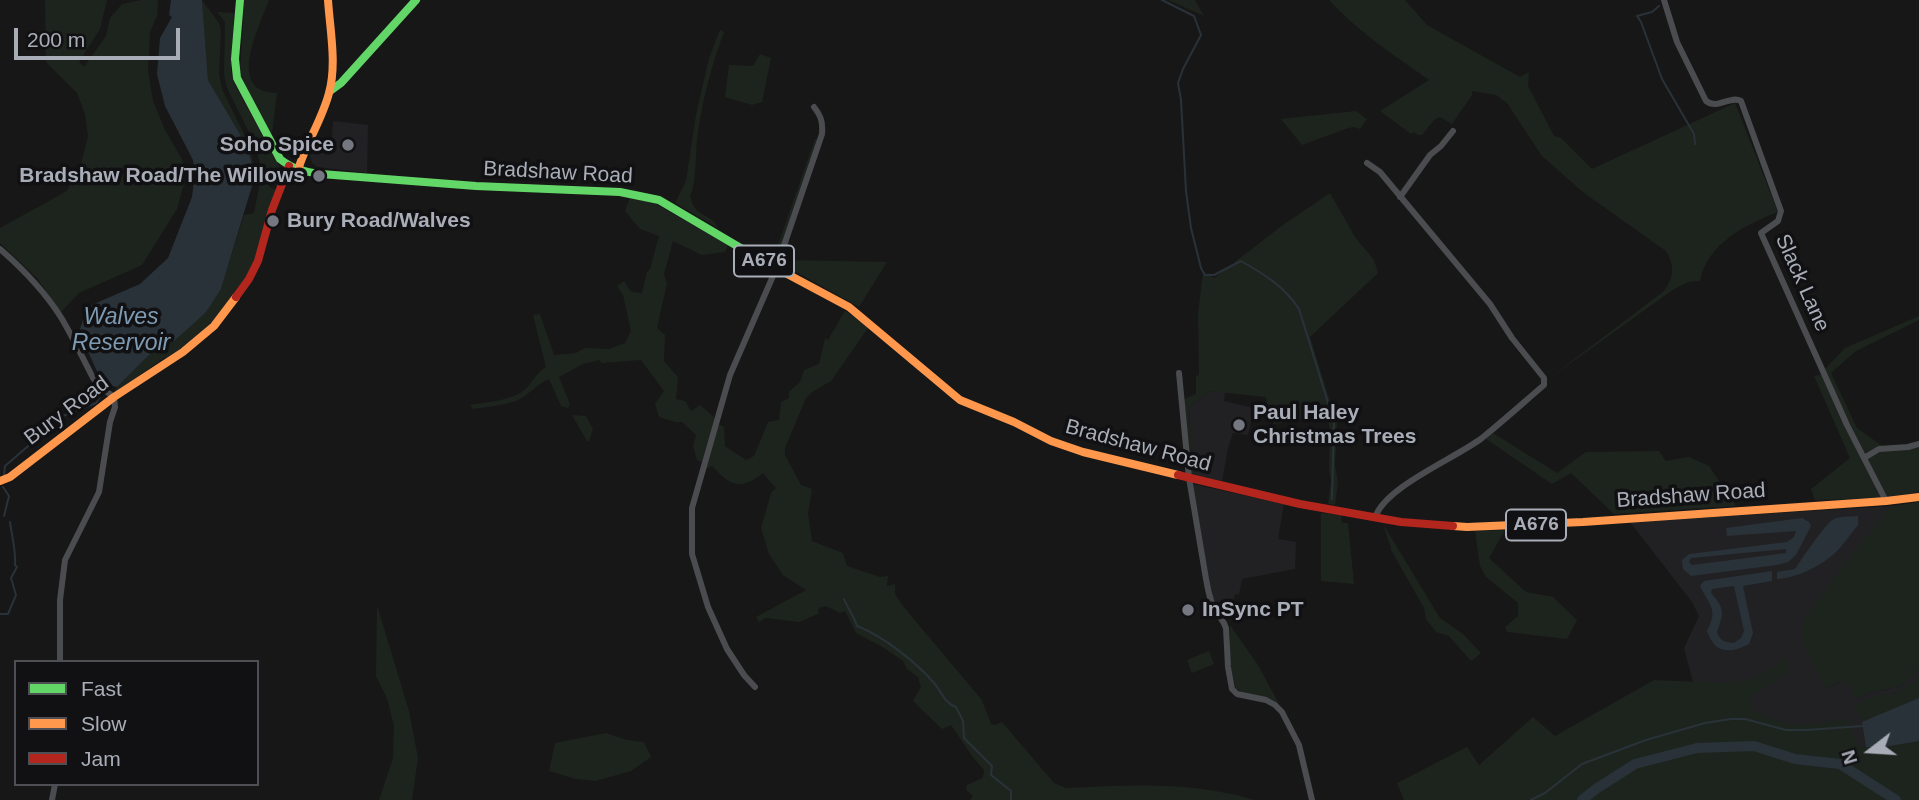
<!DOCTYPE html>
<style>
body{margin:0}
#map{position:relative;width:1919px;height:800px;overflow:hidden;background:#171717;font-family:Helvetica,sans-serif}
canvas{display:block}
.legend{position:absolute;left:14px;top:660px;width:245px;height:126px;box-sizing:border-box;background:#111113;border:2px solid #4d4f55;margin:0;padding:9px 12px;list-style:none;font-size:21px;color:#a8adb8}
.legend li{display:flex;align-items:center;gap:14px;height:35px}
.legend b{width:35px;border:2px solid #4d4f55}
.north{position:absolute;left:1835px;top:716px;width:70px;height:70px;-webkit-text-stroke:5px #111113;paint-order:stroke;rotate:253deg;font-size:19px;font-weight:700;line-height:28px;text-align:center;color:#a8adb8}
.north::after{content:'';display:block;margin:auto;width:24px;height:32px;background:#a8adb8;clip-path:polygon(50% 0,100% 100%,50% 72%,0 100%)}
.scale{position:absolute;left:14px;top:28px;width:166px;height:32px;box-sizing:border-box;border:4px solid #a8adb8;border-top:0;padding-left:9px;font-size:21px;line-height:24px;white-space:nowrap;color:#a8adb8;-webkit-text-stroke:5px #111113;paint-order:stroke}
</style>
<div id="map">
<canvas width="1919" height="800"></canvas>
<ul class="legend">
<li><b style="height:9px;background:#63d668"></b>Fast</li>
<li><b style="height:9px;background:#ff974d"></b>Slow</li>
<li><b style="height:9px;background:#b3261e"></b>Jam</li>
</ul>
<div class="north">N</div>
<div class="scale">200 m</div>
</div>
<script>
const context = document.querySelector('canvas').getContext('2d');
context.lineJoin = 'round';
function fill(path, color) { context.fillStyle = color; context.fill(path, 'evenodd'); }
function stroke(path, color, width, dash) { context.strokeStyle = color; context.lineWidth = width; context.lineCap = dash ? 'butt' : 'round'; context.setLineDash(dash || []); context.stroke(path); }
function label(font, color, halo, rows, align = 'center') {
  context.font = font + ' Helvetica,sans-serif'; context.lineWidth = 7; context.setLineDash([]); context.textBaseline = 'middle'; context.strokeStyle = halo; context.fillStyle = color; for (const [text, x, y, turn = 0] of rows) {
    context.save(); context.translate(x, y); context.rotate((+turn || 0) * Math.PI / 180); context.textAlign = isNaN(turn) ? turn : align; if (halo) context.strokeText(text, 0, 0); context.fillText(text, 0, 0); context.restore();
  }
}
const built = new Path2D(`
 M333,121L368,125L367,173L318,167L312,163L310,155L313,143L326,148H331Z
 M1208,391L1225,392L1224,401L1254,408L1248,435L1233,433L1228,448L1222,481L1196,475L1192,463L1189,407L1202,397Z
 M1192,484L1284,504L1278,539L1296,542L1295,569L1242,579L1239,595L1235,594L1231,615L1226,619L1218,610L1210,591Z
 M1893,506L1827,688L1842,681H1847L1859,698L1870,693L1901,686L1919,669V785L1739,719L1693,682L1684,648L1699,616L1692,602L1630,522Z`);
const green = new Path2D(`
 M45,0H107L100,29L79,62L84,67L106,36L110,18L122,4L141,0H158L157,16L150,32L148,71L153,101L165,130L182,159L186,176L177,209L142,265L79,293L61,312L37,278L0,243V228L67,191L81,164L88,137L85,114L77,93L46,62Z
 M202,0L219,23L221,31L219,74L222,89L250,146L255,176L247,146L208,80Z
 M243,0H269C259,27 225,93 277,93L272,134L248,91L240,71L244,9Z
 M1168,0H1195L1204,16Z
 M1329,0H1405L1427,25L1520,77L1529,72L1528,86L1554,136L1561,138L1592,169L1735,103L1778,212C1746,224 1707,244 1700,281L1689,282L1674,289L1547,380L1664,291C1674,277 1675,266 1666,251L1584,193L1542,156L1507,103L1496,95L1472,91V95L1452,124L1440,117L1434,120L1422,135H1418L1414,132L1411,134L1380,111L1429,80C1394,55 1358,32 1329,0Z
 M217,12L234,13L231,71L233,81L280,168H275L269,187L277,190L257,258L247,278L212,325L183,350L161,360L116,392H114L117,387L158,346L173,342L221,289L244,215L254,213L262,173L255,144L227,88L224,74L225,22Z
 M720,30L724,32C712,64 703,98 698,132C695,149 697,183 690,196C696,220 710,211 718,228L675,203L686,181L696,115L709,58Z
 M760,54L771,58L762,102L752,105L725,97L729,65L753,66Z
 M1356,111L1367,119L1360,129L1354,127L1348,128L1302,145L1281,119Z
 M815,139L818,140L777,262L773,259Z
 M1330,193L1355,237L1374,260L1378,273L1310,337L1337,424L1335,465L1338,483L1335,505L1328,504L1331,481L1329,469L1330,431L1327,415L1274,424L1271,412L1267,411L1266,397L1208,391L1202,397L1189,407L1192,463L1196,475L1191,474L1184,399L1196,394V376L1199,375L1198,314L1203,272L1214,278L1283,225Z
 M630,197L656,204L728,245L725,252L702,255L673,241L664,274L667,283L657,328L665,335L664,361L678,377L676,399L685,401L691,411L700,405L715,418L702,462L697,460L693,446L696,435L682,422H675L659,417L655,404L664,391L641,360L602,363L599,360L583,364L559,377L570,404L568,408L561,406L549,379C539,383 531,392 522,398C507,406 489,406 473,409L470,405C486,402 509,401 522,392C532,385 535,373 546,367L533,315L540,314L554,355L576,353L585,348L609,349L625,343L631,331L623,295L617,286L624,281L631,292L642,293L647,272L650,269L659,236L640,229L625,211Z
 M783,260L887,262L859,307L782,264Z
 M845,311L855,317L868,328L831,381L812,392L806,398L785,448V455L801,485L812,489L808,513L812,541L843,553L847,566L880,577L888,576L887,586L895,584V594L902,605L982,700L991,724L995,725L1002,722L1054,783L1066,788C1130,785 1192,781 1255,800H970L973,796L966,790L967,785L983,778L984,770L972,756L951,725L942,729L913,701L921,687L918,677L907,669L903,661L884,648L856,633L845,611L840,613L826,606L819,608L818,614L799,622L766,618L759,622L756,617L806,590L783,575L769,554L761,528L771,493L776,488L763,473C740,491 731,486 712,466L704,470L718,424L724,427L725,446L746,460L754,456L768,422L779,420L781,402L789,398V392L800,382L804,370L819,364L825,338L828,340Z
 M1919,316V320L1856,351L1831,373L1857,428L1888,450L1919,445V492L1881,498L1815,500L1811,489L1850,458L1814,376L1824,374L1823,371L1845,348Z
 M572,415L586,416L593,429L589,441H587Z
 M1493,433L1557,473L1586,452L1659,451L1666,461L1689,457L1709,466L1736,506L1614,514L1571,473L1552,484L1486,439Z
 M1919,502V669L1901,686L1870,693L1859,698L1855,697L1847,681H1842L1827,688C1816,668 1797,645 1803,621L1836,575L1891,506Z
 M1321,513L1341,515L1342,523H1348L1354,584L1321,581Z
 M1383,524L1440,618L1463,634L1481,653L1471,661L1449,636L1436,632L1426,619L1424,608L1390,548H1391Z
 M1505,530L1489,558L1526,592L1553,597L1577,620L1567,639L1507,632L1505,627L1518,616V603L1486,577L1480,566L1475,531Z
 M377,605L409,711L418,758L412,800H379L393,758L394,726L387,698L376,676Z
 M1230,625L1258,665L1279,704L1275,702L1242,692L1236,689L1230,662Z
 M1209,651L1214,664L1192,673L1187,660Z
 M1788,658L1789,669L1786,674L1751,697L1750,702L1754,712L1790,725L1817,724L1848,718L1858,747H1866L1862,722L1853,705L1876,696L1898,693L1919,678V800H1404L1397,783L1467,747L1479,765L1533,717L1555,736L1654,680L1724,683L1755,678Z
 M606,733L627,740L644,742L651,757L631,771L595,781L576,779L549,771L555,743Z`);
const water = new Path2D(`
 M171,0H202L208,80L247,146L255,176L221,289L206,312L173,342L158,346L117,387L107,385L101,380L79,332L87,307L140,284L168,258L192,197L195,171L193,160L165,106L157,74L160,38L172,17L169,15Z
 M1858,516V525C1851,533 1845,543 1837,551C1823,565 1797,578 1777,579V572L1795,569C1801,560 1828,520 1834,519C1841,516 1850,517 1858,516Z
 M1802,518L1809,522L1811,526L1796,555L1788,562L1777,565L1691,576L1683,569L1682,560L1689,554L1787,542L1794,537L1796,531L1727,536L1726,528ZM1786,549V553L1692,565L1689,562L1691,558Z
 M1772,571V581L1743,586L1753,633L1749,644C1729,654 1715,654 1707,631C1719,609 1709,605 1700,586L1704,581ZM1734,586L1744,631L1741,638L1734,643C1724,642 1720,641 1717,632C1724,612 1725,609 1711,593L1712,589Z
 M1919,698V741L1878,748L1866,747L1862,722Z`);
const stream = new Path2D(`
 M1162,0L1194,16L1201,35L1183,69L1178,83L1181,100L1186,191L1191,228L1201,268L1205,275H1214L1241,261C1264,274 1285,287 1299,309L1334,422L1332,499
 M1659,6L1652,12L1637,16L1641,22L1662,79L1694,134L1695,144
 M4,475L5,466L63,416L96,403L101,395
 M3,487L9,496L4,516
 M844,599C848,609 854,616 857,626C883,636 916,662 934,683C942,692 944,703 956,707L963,721L964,738L992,766L991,775L1011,791V800
 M0,614H8L16,595L11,578L17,567L15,565C16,550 12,537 10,522
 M1531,800L1545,793L1582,764L1646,740L1705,723L1731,719H1745L1786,730H1806L1863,726`);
const river = new Path2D(`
 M1582,800L1596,789L1635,764L1697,748L1754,746L1795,759L1840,764L1896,800`);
const street = new Path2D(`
 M1664,0L1677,42L1706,101C1718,110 1730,95 1741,101L1781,211L1778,221L1761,233L1847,425L1886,501
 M1367,163L1380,172L1490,304L1512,338L1544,378V385C1523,403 1503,421 1482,438C1456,458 1384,487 1375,518
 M1400,197L1430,155L1441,146L1453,131
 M0,249C23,269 46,293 62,319C73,338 83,358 93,378L99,386L114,397L115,407L110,422L99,492L65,560L60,600V662
 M1179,373L1189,478L1206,579C1208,590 1210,603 1217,613C1221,619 1224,621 1226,628L1228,667L1232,689L1237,694L1266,700L1275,705L1282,712L1299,745L1312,800
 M1864,458L1879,449L1908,447L1919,444
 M755,687L744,675L727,649L708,607L692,554V508L730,375L776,269L822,134C823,122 821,116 814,107
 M52,800L55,784`);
const fast = new Path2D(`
 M240,0L235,59L237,78L280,159C292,169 306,172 321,174L476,186L620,192L659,200L761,260
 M330,91L341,83L416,0`);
const slow = new Path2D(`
 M298,170C306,143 322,120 329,93C337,64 330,30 328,0
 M761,260L849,307L960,400L1014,422L1051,441L1083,452L1178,475
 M0,481L10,477L114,397L183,352L214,326L236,297
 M1453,526L1467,527L1583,522L1886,501L1919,497`);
const jam = new Path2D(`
 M236,297L249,279L258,261L272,210L289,166
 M1178,475L1300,504L1401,522L1453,526`);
const markers = [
 [348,145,7,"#757880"],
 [319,176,7,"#757880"],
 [273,221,7,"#757880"],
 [1239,425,7,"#757880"],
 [1188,610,7,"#757880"]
];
const shields = [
 [764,261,60],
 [1536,525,60]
];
const shieldNames = [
 ["A676",764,261],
 ["A676",1536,525]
];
const poiNames = [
 ["Soho Spice",334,145,"right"],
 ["Bradshaw Road/The Willows",305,176,"right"],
 ["Bury Road/Walves",287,221],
 ["Paul Haley",1253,413],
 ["Christmas Trees",1253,437],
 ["InSync PT",1202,610]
];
const streetNames = [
 ["Bradshaw Road",558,173,3],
 ["Slack Lane",1802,283,66],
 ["Bury Road",67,411,-37],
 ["Bradshaw Road",1138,446,15],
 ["Bradshaw Road",1691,496,-4]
];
const waterNames = [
 ["Walves",121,318],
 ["Reservoir",121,344]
];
fill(built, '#212123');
fill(green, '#1d241e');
fill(water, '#2a3239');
stroke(stream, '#2a3239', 2);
stroke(river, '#2a3239', 10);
stroke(street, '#4b4c50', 6);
stroke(fast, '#63d668', 8);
stroke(slow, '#ff974d', 8);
stroke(jam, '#b3261e', 8);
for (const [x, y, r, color] of markers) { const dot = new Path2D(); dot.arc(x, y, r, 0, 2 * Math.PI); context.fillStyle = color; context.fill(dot); stroke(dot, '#111113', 2.5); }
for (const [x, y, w] of shields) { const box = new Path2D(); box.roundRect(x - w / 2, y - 15.5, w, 31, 5); context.fillStyle = '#111113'; context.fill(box); stroke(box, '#a8adb8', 2); }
label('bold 19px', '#a8adb8', null, shieldNames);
label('bold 21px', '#a8adb8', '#111113', poiNames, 'left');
label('21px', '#a8adb8', '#111113', streetNames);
label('italic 23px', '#7f9bb3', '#111113', waterNames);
</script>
